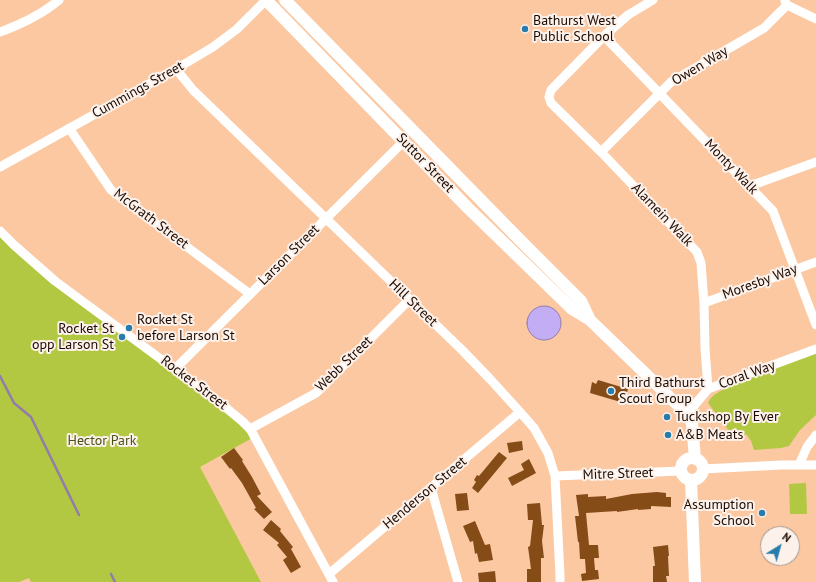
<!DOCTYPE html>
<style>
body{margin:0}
#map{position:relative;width:816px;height:582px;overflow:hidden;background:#fbc8a2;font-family:"PT Sans",sans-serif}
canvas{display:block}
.north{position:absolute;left:760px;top:526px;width:40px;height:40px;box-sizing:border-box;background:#fdf2eb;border:1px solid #a3958d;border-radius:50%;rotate:37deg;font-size:11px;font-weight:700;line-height:16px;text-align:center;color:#1b0a01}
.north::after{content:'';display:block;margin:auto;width:14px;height:18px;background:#277cac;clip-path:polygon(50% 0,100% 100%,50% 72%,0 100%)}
</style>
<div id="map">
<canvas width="816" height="582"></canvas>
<div class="north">N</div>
</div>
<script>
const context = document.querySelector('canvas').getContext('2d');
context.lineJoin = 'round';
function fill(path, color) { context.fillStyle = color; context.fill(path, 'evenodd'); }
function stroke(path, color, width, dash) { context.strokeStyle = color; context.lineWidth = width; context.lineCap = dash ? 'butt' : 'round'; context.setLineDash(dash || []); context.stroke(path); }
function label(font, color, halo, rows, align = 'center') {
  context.font = font + ' "PT Sans",sans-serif'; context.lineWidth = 4; context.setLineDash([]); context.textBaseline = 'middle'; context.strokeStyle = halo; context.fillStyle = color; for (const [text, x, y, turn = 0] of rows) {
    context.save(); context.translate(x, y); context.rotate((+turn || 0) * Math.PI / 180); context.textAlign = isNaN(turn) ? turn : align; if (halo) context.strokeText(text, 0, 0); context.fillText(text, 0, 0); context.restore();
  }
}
const green = new Path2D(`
 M0,231L14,245L219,402L254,437L200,467L261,582H31L29,578L19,582H0Z
 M816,352V415L800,430L789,446L781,448L754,450L751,441L746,434L741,437L737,432L732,435L708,403C711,394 726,388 735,384Z
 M806,483L807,514H790L789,484Z`);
const water = new Path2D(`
 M527 323a17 17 0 1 1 34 0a17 17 0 1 1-34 0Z`);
const stream = new Path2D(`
 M0,376L14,403L31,417L79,515
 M111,574L115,582`);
const building = new Path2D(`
 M598,380L628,389L624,403L590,393L592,382L596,384Z
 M522,441L523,450L509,453L507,443Z
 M234,448L243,460L242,461L252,477L261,494L257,496L272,512L264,519L254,509L256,508L242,483L231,468L230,469L221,457Z
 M499,452L507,458L478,493L472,488L476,482L474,480L477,475L479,476Z
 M529,459L536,473L512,486L508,478L524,470L521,464Z
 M657,492L666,493V497H671V507L651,506V509L638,510V509L617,512V511L586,513L589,545H598L599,558H594L595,570H598L599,579L582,581L581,574L586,573L585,559H580L579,542H578L575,516H579L576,495L588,494V497L606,496V499L632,494Z
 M467,493L469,510L457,511L455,494Z
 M540,503L542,525H544L542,541L544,558H541V582H527V569H531L528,547L530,546L533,520H528L527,504Z
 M271,520L281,529L280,531L293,547L291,549L301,567L291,573L283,560L287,557L277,545L279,543L263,530Z
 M475,521L485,545L490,544L493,560L479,562L477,553L475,554L473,541L470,542L463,526Z
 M668,545L669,556H668L669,576H666L667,582H653V566H655L653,547Z
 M495,571L496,582H479L478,573Z`);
const minor = new Path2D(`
 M653,0L628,15L604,36L551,90L549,97L551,103L601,152L697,252L701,263L704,303L705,348L708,389
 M785,1L787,5L816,19
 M0,32C22,24 41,15 59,0
 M604,36L773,211L816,325
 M176,69L193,90L462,350L490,379L520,412L534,428L548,453L555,476L560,575V582
 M69,128L111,190L250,294
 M601,152L671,82L764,28L787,5
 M0,167L176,69L213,47L237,29L266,0
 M750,186L816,162
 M0,231L14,245L55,281L219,402L242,421L250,429L253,434L333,582
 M704,303L816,262
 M175,369L404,141
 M687,414L708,389L816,349
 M250,429L316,393L409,300
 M799,465L807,447L816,435
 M703,469L781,465H816
 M555,476L681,471
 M431,488L458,582
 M329,574L520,412`);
const major = new Path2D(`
 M266,0L468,208L572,309L590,320L687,414L692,423L695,459
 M285,0L520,240L581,301L590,320
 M681 469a11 11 0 1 1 22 0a11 11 0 1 1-22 0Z
 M691,481L695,582`);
const markers = [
 [525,29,4,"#277cac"],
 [129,328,4,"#277cac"],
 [122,337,4,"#277cac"],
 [611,391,4,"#277cac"],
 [667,417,4,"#277cac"],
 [668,435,4,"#277cac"],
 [762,513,4,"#277cac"]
];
const poiNames = [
 ["Bathurst West",533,21],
 ["Public School",533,37],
 ["Rocket St",137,320],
 ["before Larson St",137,336],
 ["Rocket St",114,329,"right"],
 ["opp Larson St",114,345,"right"],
 ["Third Bathurst",619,383],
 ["Scout Group",619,399],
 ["Tuckshop By Ever",675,417],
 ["A&B Meats",676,435],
 ["Assumption",754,505,"right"],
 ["School",754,521,"right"]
];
const streetNames = [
 ["Owen Way",700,66,-31],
 ["Cummings Street",138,90,-29],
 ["Suttor Street",425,163,46],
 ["Monty Walk",731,167,46],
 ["Alamein Walk",662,215,46],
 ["McGrath Street",151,219,37],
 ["Larson Street",289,255,-45],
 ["Moresby Way",760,282,-20],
 ["Hill Street",413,303,44],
 ["Webb Street",344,364,-44],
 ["Coral Way",747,375,-20],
 ["Rocket Street",194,383,37],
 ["Mitre Street",618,474,-2],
 ["Henderson Street",425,493,-40]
];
const parkNames = [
 ["Hector Park",102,441]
];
fill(green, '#b3c842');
fill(water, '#c3adf4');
stroke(water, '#917cab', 1);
stroke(stream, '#917cab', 2.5);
fill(building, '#864c17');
stroke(minor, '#fff', 9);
stroke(major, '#fff', 12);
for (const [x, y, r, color] of markers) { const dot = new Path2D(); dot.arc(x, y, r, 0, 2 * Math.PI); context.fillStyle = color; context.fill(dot); stroke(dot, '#fdf2eb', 1.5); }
label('14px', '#1b0a01', '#fdf2eb', poiNames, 'left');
label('14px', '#1b0a01', '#fdf2eb', streetNames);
label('14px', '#49521a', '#fdf2eb', parkNames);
</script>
